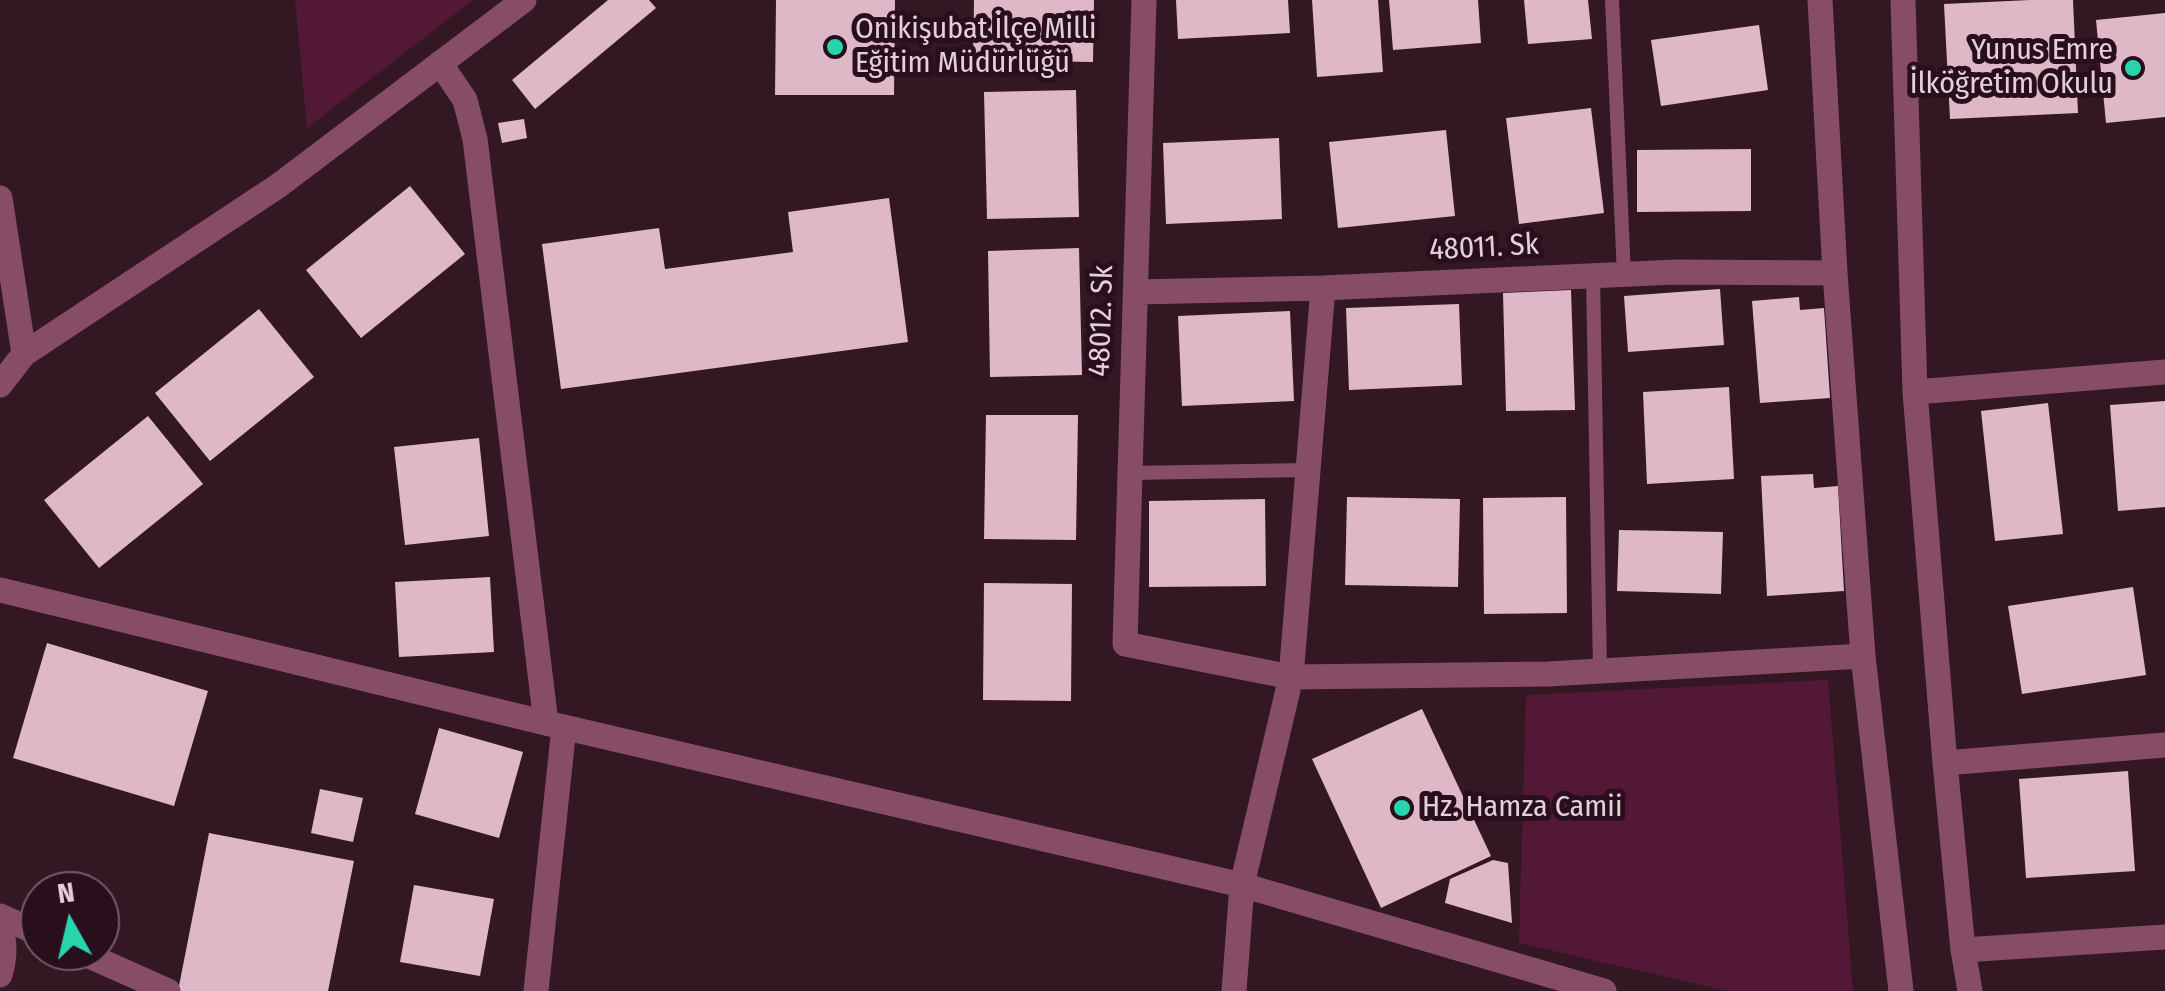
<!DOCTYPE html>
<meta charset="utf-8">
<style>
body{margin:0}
#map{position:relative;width:2165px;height:991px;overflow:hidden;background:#331824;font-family:"Fira Sans Condensed",sans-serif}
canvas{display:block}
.north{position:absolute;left:20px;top:871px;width:100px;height:100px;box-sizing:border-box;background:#290e1b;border:2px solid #745c67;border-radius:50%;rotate:352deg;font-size:28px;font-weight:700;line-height:40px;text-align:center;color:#e4d0d8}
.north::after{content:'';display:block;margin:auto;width:35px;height:45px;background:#27d5ad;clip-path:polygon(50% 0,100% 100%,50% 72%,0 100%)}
</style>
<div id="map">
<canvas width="2165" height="991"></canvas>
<div class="north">N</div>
</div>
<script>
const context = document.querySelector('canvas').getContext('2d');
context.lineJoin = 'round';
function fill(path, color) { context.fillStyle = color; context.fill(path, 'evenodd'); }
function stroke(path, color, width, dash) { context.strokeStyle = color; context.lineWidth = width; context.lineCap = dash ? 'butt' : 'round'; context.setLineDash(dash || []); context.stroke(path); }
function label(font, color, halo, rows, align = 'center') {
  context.font = font + ' "Fira Sans Condensed",sans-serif'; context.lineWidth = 10; context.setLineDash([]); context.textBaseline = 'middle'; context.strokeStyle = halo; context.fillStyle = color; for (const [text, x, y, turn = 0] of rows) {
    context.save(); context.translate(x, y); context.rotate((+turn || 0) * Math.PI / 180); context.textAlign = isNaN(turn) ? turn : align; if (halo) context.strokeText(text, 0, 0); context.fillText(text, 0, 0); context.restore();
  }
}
const green = new Path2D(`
 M295,0H473L307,128Z
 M1828,680L1853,991H1728L1519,943L1526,695Z`);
const building = new Path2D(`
 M608,0H649L656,8L535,109L512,80Z
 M776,0H895L894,95H775Z
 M974,0H1094L1093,62L973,60Z
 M1176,0H1288L1290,33L1178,39Z
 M1312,0H1378L1383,72L1317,77Z
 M1389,0H1478L1481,43L1393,50Z
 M1524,0H1588L1592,39L1528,44Z
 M2030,0H2073L2078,113L1950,119L1944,4Z
 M2165,13V117L2106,123L2096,20Z
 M1759,25L1768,90L1661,106L1651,40Z
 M1076,90L1079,217L987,219L984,92Z
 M1591,108L1604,213L1519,224L1506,118Z
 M524,119L527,138L502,143L498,123Z
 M1446,130L1455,216L1338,228L1329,142Z
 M1279,138L1282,219L1166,224L1163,143Z
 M1751,149V211L1637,212V150Z
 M410,186L465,254L361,338L306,270Z
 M889,198L908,342L561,389L542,244L659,228L665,269L793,252L788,212Z
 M1079,248L1082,375L990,377L988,251Z
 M1720,289L1724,345L1628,352L1624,296Z
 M1571,290L1575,410L1506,411L1503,293Z
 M1799,297L1800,310L1824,308L1830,398L1760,403L1752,301Z
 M1459,304L1462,385L1349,390L1346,308Z
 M259,309L314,377L210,461L155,393Z
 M1290,311L1294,401L1182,406L1178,316Z
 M1729,387L1734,479L1647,484L1643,392Z
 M2165,401V507L2118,511L2110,405Z
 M2048,403L2063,534L1995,541L1981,411Z
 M986,415H1078L1076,540L984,539Z
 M148,416L203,484L99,568L44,500Z
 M479,438L489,536L405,545L394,447Z
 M1813,474L1814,488L1838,486L1844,591L1767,596L1761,476Z
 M1347,497L1460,499L1458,587L1345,585Z
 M1566,497L1567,613L1484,614L1483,498Z
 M1265,499L1266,586L1149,587V501Z
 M1619,530L1723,532L1721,594L1617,591Z
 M490,577L494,652L399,657L395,582Z
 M984,583L1072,584L1071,701L983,700Z
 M2133,587L2146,675L2022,694L2008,606Z
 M47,643L208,691L174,806L13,758Z
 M1422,709L1491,856L1381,908L1312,759Z
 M439,728L523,752L499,838L415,814Z
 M2128,771L2135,871L2026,878L2019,779Z
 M320,789L363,798L353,842L311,833Z
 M209,833L354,861L328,991H178Z
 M1493,860L1508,863L1512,923L1445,903L1450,879Z
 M414,885L494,899L480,976L400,962Z`);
const service = new Path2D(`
 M1612,0L1624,276
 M1593,275L1600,671
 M1130,473L1308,470`);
const minor = new Path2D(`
 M1144,0L1125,644L1291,677L1548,674L1863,656
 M1820,0L1835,273L1863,656L1901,991
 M1903,0L1915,392L1945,763L1963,950L1970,991
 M440,63L465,100L475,139L546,723
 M0,198L24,354L0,385
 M1136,292L1323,288L1676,272L1835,273
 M24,354L278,186L524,0
 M1915,392L2165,372
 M0,590L546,723L1242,885L1604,991
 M1945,763L2165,745
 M0,926C6,943 5,958 0,975
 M1963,950L2165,937
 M536,991L564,727
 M1234,991L1242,885L1291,677L1323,288`);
const tertiary = new Path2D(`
 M0,916L40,934
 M78,951L168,991`);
const markers = [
 [835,47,10,"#27d5ad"],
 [2133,68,10,"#27d5ad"],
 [1402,808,10,"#27d5ad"]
];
const poiNames = [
 ["Onikişubat İlçe Milli",855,30],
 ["Eğitim Müdürlüğü",855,64],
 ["Yunus Emre",2113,51,"right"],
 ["İlköğretim Okulu",2113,85,"right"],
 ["Hz. Hamza Camii",1422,808]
];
const streetNames = [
 ["48011. Sk",1484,248,-3],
 ["48012. Sk",1102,321,-88]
];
fill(green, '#541837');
fill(building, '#deb8c7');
stroke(service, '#874d67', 14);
stroke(minor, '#874d67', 25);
stroke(tertiary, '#874d67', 25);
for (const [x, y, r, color] of markers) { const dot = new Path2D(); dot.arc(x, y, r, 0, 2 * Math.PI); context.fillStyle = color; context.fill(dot); stroke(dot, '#290e1b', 4); }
label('30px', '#e4d0d8', '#290e1b', poiNames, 'left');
label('30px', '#e4d0d8', '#290e1b', streetNames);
</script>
